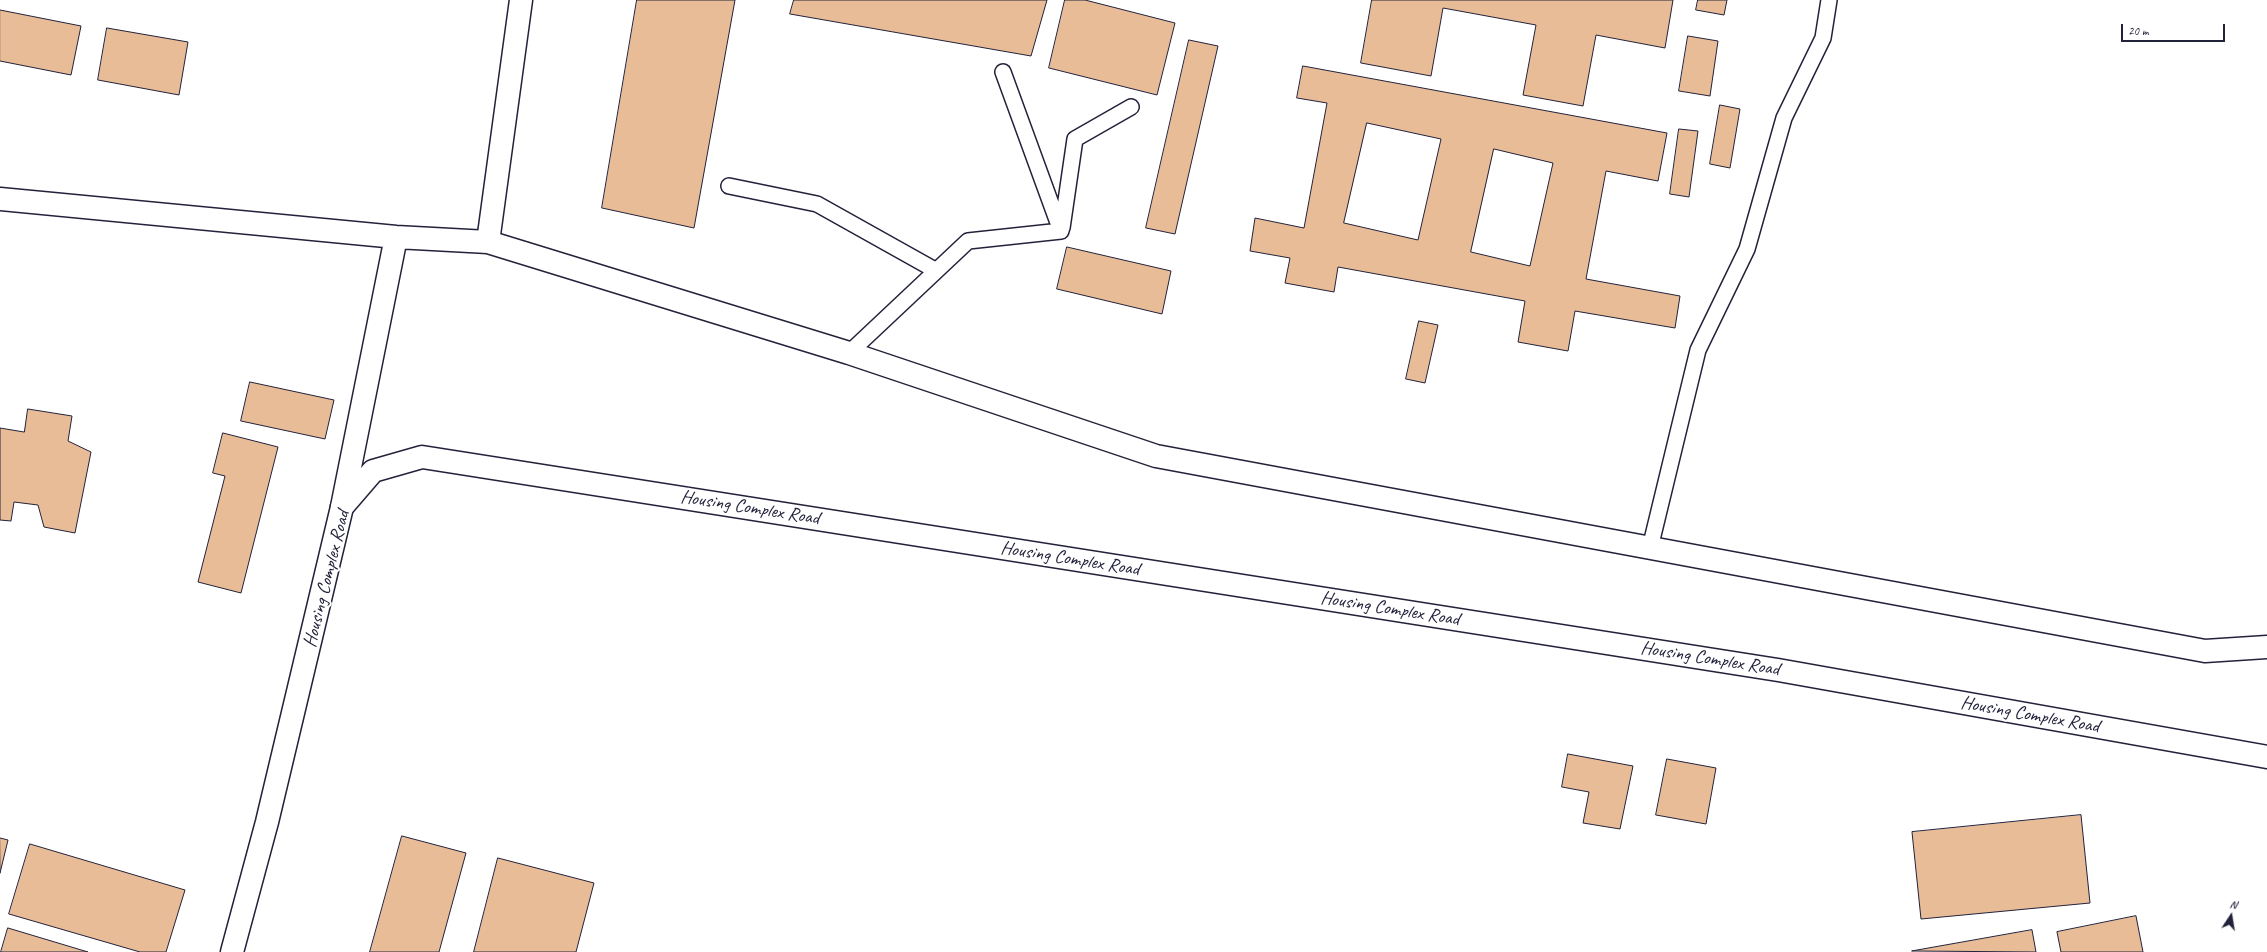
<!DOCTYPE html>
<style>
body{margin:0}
#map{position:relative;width:2267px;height:952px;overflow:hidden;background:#fff;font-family:Caveat,sans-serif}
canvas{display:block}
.north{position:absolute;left:2211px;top:896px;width:40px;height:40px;-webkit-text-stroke:3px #fff;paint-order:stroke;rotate:12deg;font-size:11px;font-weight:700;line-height:16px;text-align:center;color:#22223b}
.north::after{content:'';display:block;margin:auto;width:14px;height:18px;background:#22223b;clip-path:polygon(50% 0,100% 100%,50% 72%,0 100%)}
.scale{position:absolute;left:2121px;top:24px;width:104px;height:18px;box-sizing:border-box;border:2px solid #22223b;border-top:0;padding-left:5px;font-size:12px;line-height:14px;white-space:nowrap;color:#22223b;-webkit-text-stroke:3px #fff;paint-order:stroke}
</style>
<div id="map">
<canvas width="2267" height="952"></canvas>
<div class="north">N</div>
<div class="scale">20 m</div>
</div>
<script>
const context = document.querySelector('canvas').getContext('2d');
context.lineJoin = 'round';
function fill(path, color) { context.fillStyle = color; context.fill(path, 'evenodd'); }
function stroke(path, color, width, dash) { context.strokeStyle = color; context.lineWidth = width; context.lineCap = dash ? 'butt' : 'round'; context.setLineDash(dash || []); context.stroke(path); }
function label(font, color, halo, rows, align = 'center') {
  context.font = font + ' Caveat,sans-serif'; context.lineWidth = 4; context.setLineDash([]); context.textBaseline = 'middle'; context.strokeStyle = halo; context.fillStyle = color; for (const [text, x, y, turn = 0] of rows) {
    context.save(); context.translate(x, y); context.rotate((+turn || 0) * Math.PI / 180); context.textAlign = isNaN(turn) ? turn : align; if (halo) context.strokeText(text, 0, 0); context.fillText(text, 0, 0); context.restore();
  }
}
const building = new Path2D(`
 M637,0H735L694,228L602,208Z
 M794,0H1047L1031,56L790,14Z
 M1065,0H1085L1175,23L1157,95L1049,68Z
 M1372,0H1673L1665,48L1596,35L1583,106L1523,95L1536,25L1443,8L1431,76L1361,63Z
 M1698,0H1727L1724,15L1696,10Z
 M0,10L81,26L71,75L0,61Z
 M107,28L188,42L179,95L98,80Z
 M1688,36L1718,41L1710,96L1679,91Z
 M1189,40L1218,46L1175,234L1146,228Z
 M1303,66L1667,133L1658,181L1606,171L1586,279L1680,296L1675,328L1575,311L1568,351L1518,342L1525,301L1338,267L1334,292L1285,283L1290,258L1250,251L1255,218L1304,228L1327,103L1297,98ZM1367,123L1441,139L1418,240L1344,223ZM1494,149L1553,163L1530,266L1471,252Z
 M1720,105L1740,109L1730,168L1710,164Z
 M1679,129L1698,131L1689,197L1670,194Z
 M1067,247L1171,271L1162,314L1057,289Z
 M1419,321L1438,325L1425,383L1406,379Z
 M250,382L334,400L325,439L241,421Z
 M28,409L72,416L68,441L91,452L75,533L44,527L38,505L14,502L11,521L0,520V428L24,432Z
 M223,433L278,447L241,593L198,582L225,476L213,473Z
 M1568,754L1633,766L1620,829L1583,823L1589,792L1562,787Z
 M1667,759L1716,768L1706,824L1656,815Z
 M2081,815L2090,903L1921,919L1912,832Z
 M402,836L466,853L439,952H370Z
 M0,838L8,840L0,873Z
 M30,844L185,890L166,952H140L9,914Z
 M498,858L594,883L576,952H474Z
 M2136,916L2143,952H2061L2057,932Z
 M8,928L88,952H1Z
 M2032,930L2036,952L1912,951Z`);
const service = new Path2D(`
 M729,186L817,204L935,270
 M1062,228L1075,139L1131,107
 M849,353L968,241L1061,231L1003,72
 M1650,548L1698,350L1747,249L1784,118L1823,38L1829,0`);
const minor = new Path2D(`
 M0,199L396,237L488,242L849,353L1156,456L2205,651L2267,647
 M488,242L521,0
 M342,507L396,237`);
const tertiary = new Path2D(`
 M232,952L267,822L342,507L373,471L422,457L1778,670L2267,757`);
const streetNames = [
 ["Housing Complex Road",750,508,9],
 ["Housing Complex Road",1070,559,9],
 ["Housing Complex Road",327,579,-76],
 ["Housing Complex Road",1390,609,9],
 ["Housing Complex Road",1710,659,9],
 ["Housing Complex Road",2030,715,10]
];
fill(building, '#e9bc98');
stroke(building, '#22223b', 1);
stroke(service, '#22223b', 18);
stroke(minor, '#22223b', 25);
stroke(tertiary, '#22223b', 25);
stroke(service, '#fff', 15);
stroke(minor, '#fff', 22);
stroke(tertiary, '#fff', 22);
label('19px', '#22223b', '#fff', streetNames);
</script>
